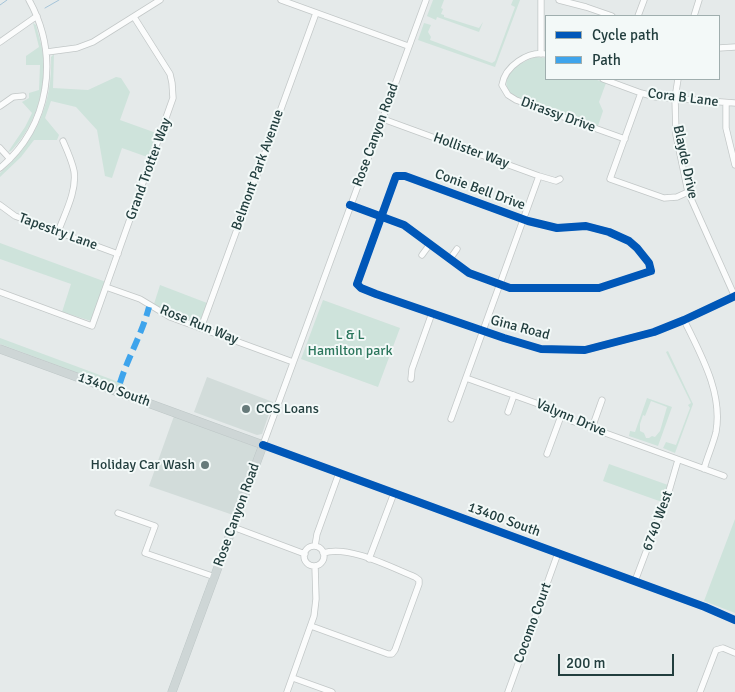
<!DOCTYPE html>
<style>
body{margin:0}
#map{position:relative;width:735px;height:692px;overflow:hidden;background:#e5eaea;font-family:Signika,sans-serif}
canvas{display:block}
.legend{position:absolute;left:545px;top:15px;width:175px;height:65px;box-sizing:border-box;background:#f3f9f8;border:1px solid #9faeae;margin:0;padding:6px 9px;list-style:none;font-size:15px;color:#223e3e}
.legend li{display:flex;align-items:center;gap:10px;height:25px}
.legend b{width:25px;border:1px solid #9faeae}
.scale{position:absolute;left:558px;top:654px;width:116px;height:22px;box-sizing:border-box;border:2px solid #223e3e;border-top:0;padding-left:6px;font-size:15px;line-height:18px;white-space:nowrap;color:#223e3e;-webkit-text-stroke:4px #f3f9f8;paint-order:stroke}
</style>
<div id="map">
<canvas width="735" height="692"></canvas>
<ul class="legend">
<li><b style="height:6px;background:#0057b8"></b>Cycle path</li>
<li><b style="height:6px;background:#3ea4ec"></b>Path</li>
</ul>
<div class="scale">200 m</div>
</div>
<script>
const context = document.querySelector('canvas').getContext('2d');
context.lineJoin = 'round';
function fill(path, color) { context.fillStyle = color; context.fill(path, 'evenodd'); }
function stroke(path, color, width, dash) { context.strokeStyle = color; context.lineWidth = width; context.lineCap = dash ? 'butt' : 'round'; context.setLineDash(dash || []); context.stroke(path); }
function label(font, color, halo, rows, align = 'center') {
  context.font = font + ' Signika,sans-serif'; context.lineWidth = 4; context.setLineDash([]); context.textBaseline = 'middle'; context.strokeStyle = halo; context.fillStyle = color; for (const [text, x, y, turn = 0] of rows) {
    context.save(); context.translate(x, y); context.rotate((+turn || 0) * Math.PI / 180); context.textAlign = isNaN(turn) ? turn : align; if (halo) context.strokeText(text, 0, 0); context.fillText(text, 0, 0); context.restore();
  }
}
const built = new Path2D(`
 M207,377L273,402L262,434L257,435L194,412Z
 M174,416L258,448L233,515L149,486Z`);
const green = new Path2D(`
 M433,0H444L441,8L443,9L441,14L444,15V17L479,28L483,22L479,32L437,17L436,20L427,16Z
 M513,0H520L495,67L418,40L424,23L431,25L428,32L431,37L430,40L492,63L495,61L515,7L511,5Z
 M33,23L36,25C38,34 42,44 43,55C47,88 35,127 11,151L8,152L25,127L32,113L22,102L29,98V93L39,90L40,65H26V56L39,47Z
 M54,54L53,88L88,90L116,77L121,78L130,92L120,120L159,134L150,158L122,148L112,178L105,176L97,130L76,107L51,101L45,118L59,135L57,140H34L21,157L0,177V173C35,143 53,103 51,57Z
 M536,57L546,58V79H594L606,83L599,102L603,111L598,126L513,96C494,77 520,62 536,57Z
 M0,243L106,282L91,321L62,312L71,284L0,259Z
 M160,285L207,303L200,321L196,323L168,313L154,304Z
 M323,300L400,328L378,387L301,359Z
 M0,338L124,384V390L0,344Z
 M668,351L693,404L675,453L663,448L666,442L676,445L690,408L688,405L691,403L666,352Z
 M647,398L672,407L658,446L629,436L630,431L635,432ZM651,401L667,407L660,431L655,437L652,436L649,438H646L644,433L640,431V424L643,415L645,416Z
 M609,464L668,485L662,502L603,481Z
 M735,519V613L704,601Z`);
const stream = new Path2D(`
 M0,5L7,0
 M45,8L59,0`);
const minor = new Path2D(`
 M281,0L408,46
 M426,0L263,445L705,607L735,620
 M541,0V54
 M559,0L586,7L612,16
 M638,16L644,0
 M694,16L699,0
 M0,42L37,16
 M719,48L735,47
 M47,52L77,48L93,42L160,0
 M546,54C528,51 505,66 502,85L508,95L516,100L625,139
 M603,79L641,93L656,97L735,103
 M678,79L675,98L676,135L688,192L735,297
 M641,93L610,179L664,198L677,197L688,192
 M726,103V128L735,165
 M0,106L13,97L23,96
 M383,119L539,176L556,181L560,179
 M0,148L10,159
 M0,168C50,126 60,56 29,0
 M0,205L15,216L118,254
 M350,205L404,225L469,273L510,288H599L651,271L649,263L637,248L629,241L609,232L586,226L557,228L528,221L405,176H396L357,284L361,288L376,294L504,338L541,349L585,350L654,332L684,320L735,296
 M58,232C65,213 77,191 74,171C72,161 67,150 63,141
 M422,255L430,244
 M450,259L457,249
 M106,287L140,299L170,317L293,362
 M0,292L92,326L173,98L172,83L170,74L134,17
 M684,320C701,355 723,393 716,432C713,445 707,457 704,469
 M201,328L316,13
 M466,378L544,406L572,421L724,476
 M411,379L412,369L432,313
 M508,412L514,395
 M451,419L539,176
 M592,428L602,400
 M547,454L561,416
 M118,513L155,526L145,553L215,577
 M233,527L305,554
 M315,546L317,534L339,473
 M304 556a10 10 0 1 1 20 0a10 10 0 1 1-20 0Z
 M369,559L394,493
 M635,581L669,491L678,460
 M311,626L388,654H392L395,650L419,584V580L415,577C390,567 349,545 323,553
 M293,678L332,692
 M287,692L314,616L316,599L315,566
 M508,692L558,553
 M700,692L716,650L723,648L735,653`);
const major = new Path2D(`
 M0,349L263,445L172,692`);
const quiet = new Path2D(`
 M120,383C128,357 142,334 149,307`);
const cycleway = new Path2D(`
 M350,205L404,225L469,273L510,288H599L651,271L649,263L637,248L629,241L609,232L586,226L557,228L528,221L405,176H396L357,284L361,288L376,294L504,338L541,349L585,350L654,332L684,320L735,296
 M263,445L705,607L735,620`);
const markers = [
 [246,409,5,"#667a7a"],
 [205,465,5,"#667a7a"]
];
const streetNames = [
 ["Cora B Lane",683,98,7],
 ["Dirassy Drive",558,115,20],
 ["Rose Canyon Road",376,135,-70],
 ["Hollister Way",471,151,20],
 ["Blayde Drive",685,162,78],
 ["Grand Trotter Way",149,169,-70],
 ["Belmont Park Avenue",258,170,-70],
 ["Conie Bell Drive",480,190,20],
 ["Tapestry Lane",58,232,20],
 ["Rose Run Way",199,325,22],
 ["Gina Road",520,328,15],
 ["13400 South",114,390,20],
 ["Valynn Drive",571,418,23],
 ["Rose Canyon Road",237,515,-70],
 ["13400 South",504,520,20],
 ["6740 West",658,521,-70],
 ["Cocomo Court",533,623,-70]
];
const parkNames = [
 ["L & L",350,335],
 ["Hamilton park",350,351]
];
const poiNames = [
 ["CCS Loans",256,409],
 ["Holiday Car Wash",195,465,"right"]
];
fill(built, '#d2dcda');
fill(green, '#cee3db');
stroke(stream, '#a5c4d9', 1);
stroke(minor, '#c2c7c7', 7);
stroke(major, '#bdc6c6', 9);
stroke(minor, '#fbfcfc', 5.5);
stroke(major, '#ced6d6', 8);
stroke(quiet, '#3ea4ec', 6, [12, 6]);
stroke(cycleway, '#0057b8', 8);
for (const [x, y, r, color] of markers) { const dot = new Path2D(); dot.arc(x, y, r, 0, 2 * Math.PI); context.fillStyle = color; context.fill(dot); stroke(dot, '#f3f9f8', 2); }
label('14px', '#223e3e', '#f3f9f8', streetNames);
label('14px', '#2b765c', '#f3f9f8', parkNames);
label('14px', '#223e3e', '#f3f9f8', poiNames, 'left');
</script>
